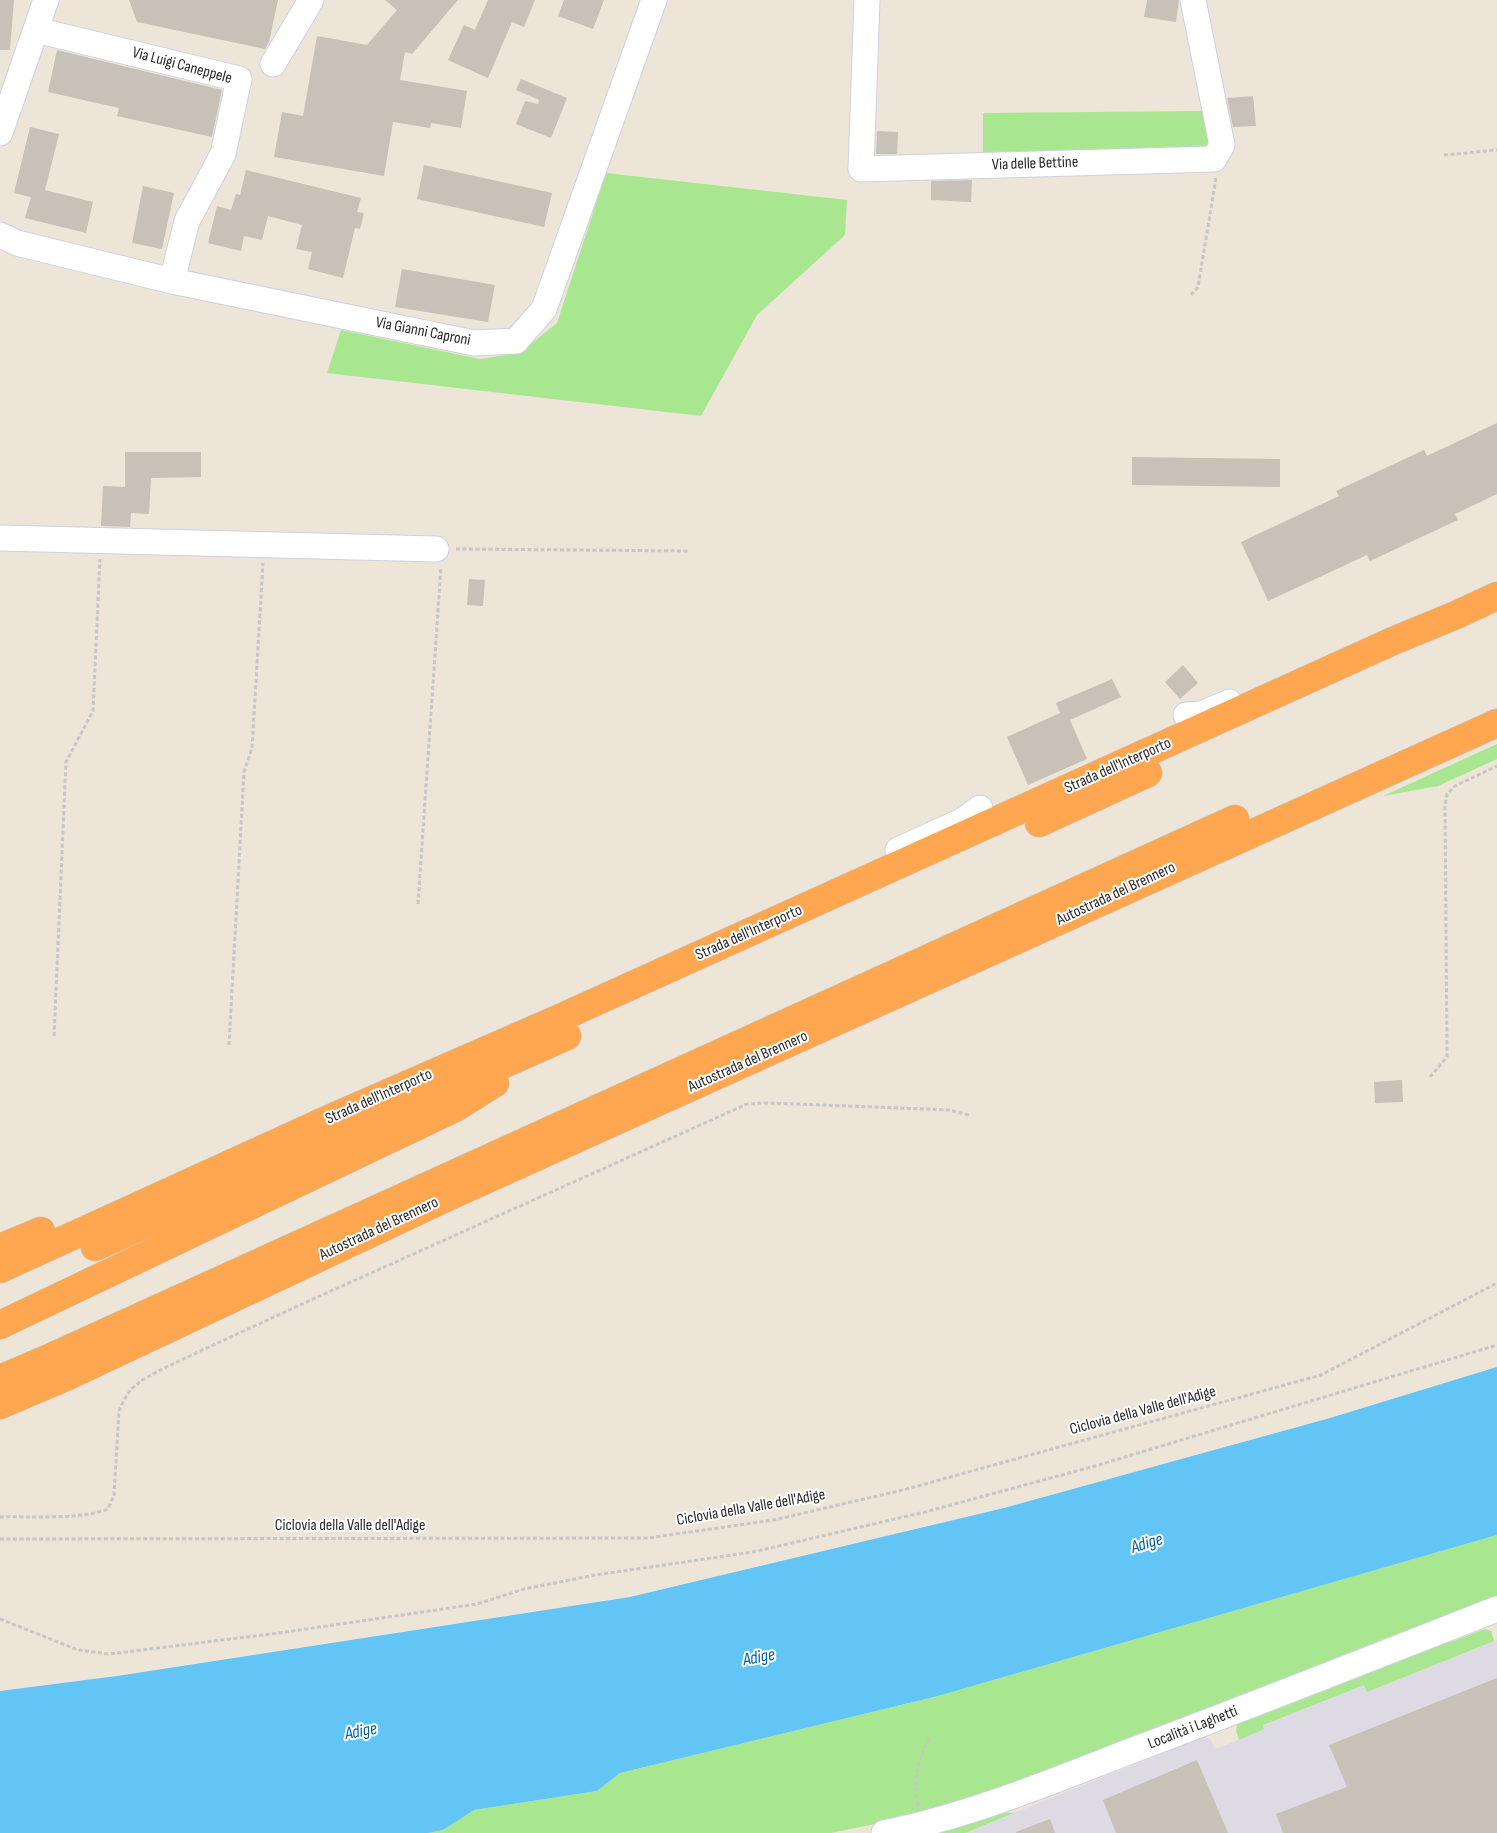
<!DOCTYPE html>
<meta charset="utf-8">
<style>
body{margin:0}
canvas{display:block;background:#ece5d8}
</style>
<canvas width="1497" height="1833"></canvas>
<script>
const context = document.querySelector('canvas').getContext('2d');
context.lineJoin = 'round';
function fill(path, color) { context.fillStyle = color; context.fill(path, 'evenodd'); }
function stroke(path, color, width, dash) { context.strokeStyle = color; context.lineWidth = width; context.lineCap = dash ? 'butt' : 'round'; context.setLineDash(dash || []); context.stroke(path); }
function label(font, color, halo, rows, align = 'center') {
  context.font = font + ' "Sofia Sans Condensed",sans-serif'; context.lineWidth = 4; context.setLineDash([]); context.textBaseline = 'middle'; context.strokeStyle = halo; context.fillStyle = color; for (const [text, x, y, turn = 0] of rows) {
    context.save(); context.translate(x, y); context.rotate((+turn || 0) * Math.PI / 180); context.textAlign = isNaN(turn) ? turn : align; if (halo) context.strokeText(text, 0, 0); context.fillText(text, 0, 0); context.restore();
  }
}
const industrial = new Path2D(`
 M1485,1629L1491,1631L1494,1641L1497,1640V1833H965L1204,1736L1211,1740L1215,1749L1239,1740L1236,1730L1238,1723Z`);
const green = new Path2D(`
 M1202,111L1211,149L983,155V113Z
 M606,173L847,200L845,235L757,315L701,416L327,373L341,330L480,359L520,353L557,323Z
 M1497,744V759L1438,786L1383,796Z
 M1497,1535V1602L988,1795L909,1817L831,1833H428L443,1830L474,1810L597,1791L620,1773L938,1696Z
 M1485,1629L1491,1631L1494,1641L1367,1692L1364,1685L1263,1725L1264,1729L1239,1740L1236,1730L1238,1723L1438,1642H1451Z
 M991,1812L1014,1813L965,1833H934Z`);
const water = new Path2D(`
 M1497,1367V1535L938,1696L620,1773L597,1791L474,1810L443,1830L428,1833H0V1691L117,1676L630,1597L1004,1508L1330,1418Z`);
const building = new Path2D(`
 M0,0H14L10,50H0Z
 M129,0H278L269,42L265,49L137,22Z
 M385,0H458L412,54L405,52L400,80L467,91L461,128L431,123L430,128L393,122L384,176L274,157L282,112L303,116L317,36L367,45L397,10Z
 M488,0H535L524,27L512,22L488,78L448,60L464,25L475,30Z
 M564,0H604L593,29L558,16Z
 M1147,0H1179L1176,22L1144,17Z
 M57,50L222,90L212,137L117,116L119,108L48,92Z
 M521,79L567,98L551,138L516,124L525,101L538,104L539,100L516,90Z
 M1253,96L1256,126L1233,127L1227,98Z
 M30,127L59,134L45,190L93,202L86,233L25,218L31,197L14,193Z
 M877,131L898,132L897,154H876Z
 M424,165L552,193L544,227L417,199Z
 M246,170L361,198L357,212L364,213L360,229L355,228L343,278L308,269L312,252L296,249L302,225L268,216L262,240L244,236L241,251L208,243L217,206L231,210L236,194L240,195Z
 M972,180L971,202L931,200V181Z
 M143,186L174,193L162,249L132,243Z
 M402,269L495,285L488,322L395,307Z
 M1497,423V494L1455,514L1458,520L1370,561L1367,555L1268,601L1241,542L1339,496L1336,491L1424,450L1427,456Z
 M125,452H201V477L151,478L149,514L131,513L130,527L101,526L103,486L125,487Z
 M1132,457L1280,459V487L1132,485Z
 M469,579L485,580L483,606L467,605Z
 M1183,665L1198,683L1180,699L1165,682Z
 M1112,679L1121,697L1070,720L1087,759L1028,785L1007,737L1060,713L1056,703Z
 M1402,1080L1403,1102L1375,1103L1374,1082Z
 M1497,1678V1833H1283L1276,1814L1347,1787L1329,1745Z
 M1197,1760L1228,1833H1116L1103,1800Z
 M1050,1819L1055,1833H1016V1832Z`);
const path = new Path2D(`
 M1444,155L1497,150
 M1191,295L1198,287L1216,178
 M456,549L690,551
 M418,904L441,567
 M54,1036L66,762L93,711L100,559
 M229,1045L244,772L252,748L263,563
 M1430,1077L1447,1057L1445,806L1447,794L1455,786L1497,766
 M0,1517C30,1516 81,1520 108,1509L114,1495L119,1411L124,1400L131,1389L144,1379L164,1368L291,1309L747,1104L770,1103L949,1110L969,1115
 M0,1539L648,1538L774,1520L903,1490L1321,1375L1497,1283
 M0,1619L78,1650L109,1654L279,1633L477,1604L524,1589L595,1575L753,1552L925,1512L1095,1466L1497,1345
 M918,1805C912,1780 918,1760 930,1737`);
const minor = new Path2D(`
 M867,0L861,169L1214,159L1222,145L1193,0
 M36,30L239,79L223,154L187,221L172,281
 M273,64L311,0
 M0,133L46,0
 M0,235L17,243L172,281L474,343L516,341L544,309L654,0
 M0,538L436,549
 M1186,715L1202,714L1229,702
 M898,850L962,821L980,808
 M884,1833C968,1816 1048,1783 1128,1752C1251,1706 1374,1657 1497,1609`);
const highway = new Path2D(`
 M1039,823L1148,773
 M95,1247L567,1036
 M0,1248L41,1231
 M0,1269L331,1118L560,1018L1393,641L1456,615L1497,596
 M0,1325L457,1107L495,1083
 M0,1379L49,1358C443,1176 838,996 1235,819
 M0,1405L68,1376L452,1195L1497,723`);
const streetNames = [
 ["Via Luigi Caneppele",182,66,15],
 ["Via delle Bettine",1035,164,-2],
 ["Via Gianni Caproni",423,332,11],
 ["Strada dell'Interporto",1118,766,-24],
 ["Autostrada del Brennero",1116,894,-25],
 ["Strada dell'Interporto",749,933,-24],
 ["Autostrada del Brennero",748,1062,-24],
 ["Strada dell'Interporto",379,1097,-24],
 ["Autostrada del Brennero",379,1229,-25],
 ["Ciclovia della Valle dell'Adige",1143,1411,-15],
 ["Ciclovia della Valle dell'Adige",751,1508,-10],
 ["Ciclovia della Valle dell'Adige",350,1526],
 ["Località i Laghetti",1193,1728,-21]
];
const waterNames = [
 ["Adige",1147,1544,-17],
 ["Adige",759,1658,-10],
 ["Adige",361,1732,-10]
];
fill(industrial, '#dddae3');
fill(green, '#a8e790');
fill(water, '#63c5f6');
fill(building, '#c7c1b8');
stroke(minor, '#cdd0e2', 27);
stroke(highway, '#c7c7c7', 29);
stroke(path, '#c7c7c7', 3, [4, 2.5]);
stroke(minor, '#fff', 25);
stroke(highway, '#ffa750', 28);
label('16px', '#282828', '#fff', streetNames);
label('italic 18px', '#04609f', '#fff', waterNames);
</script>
